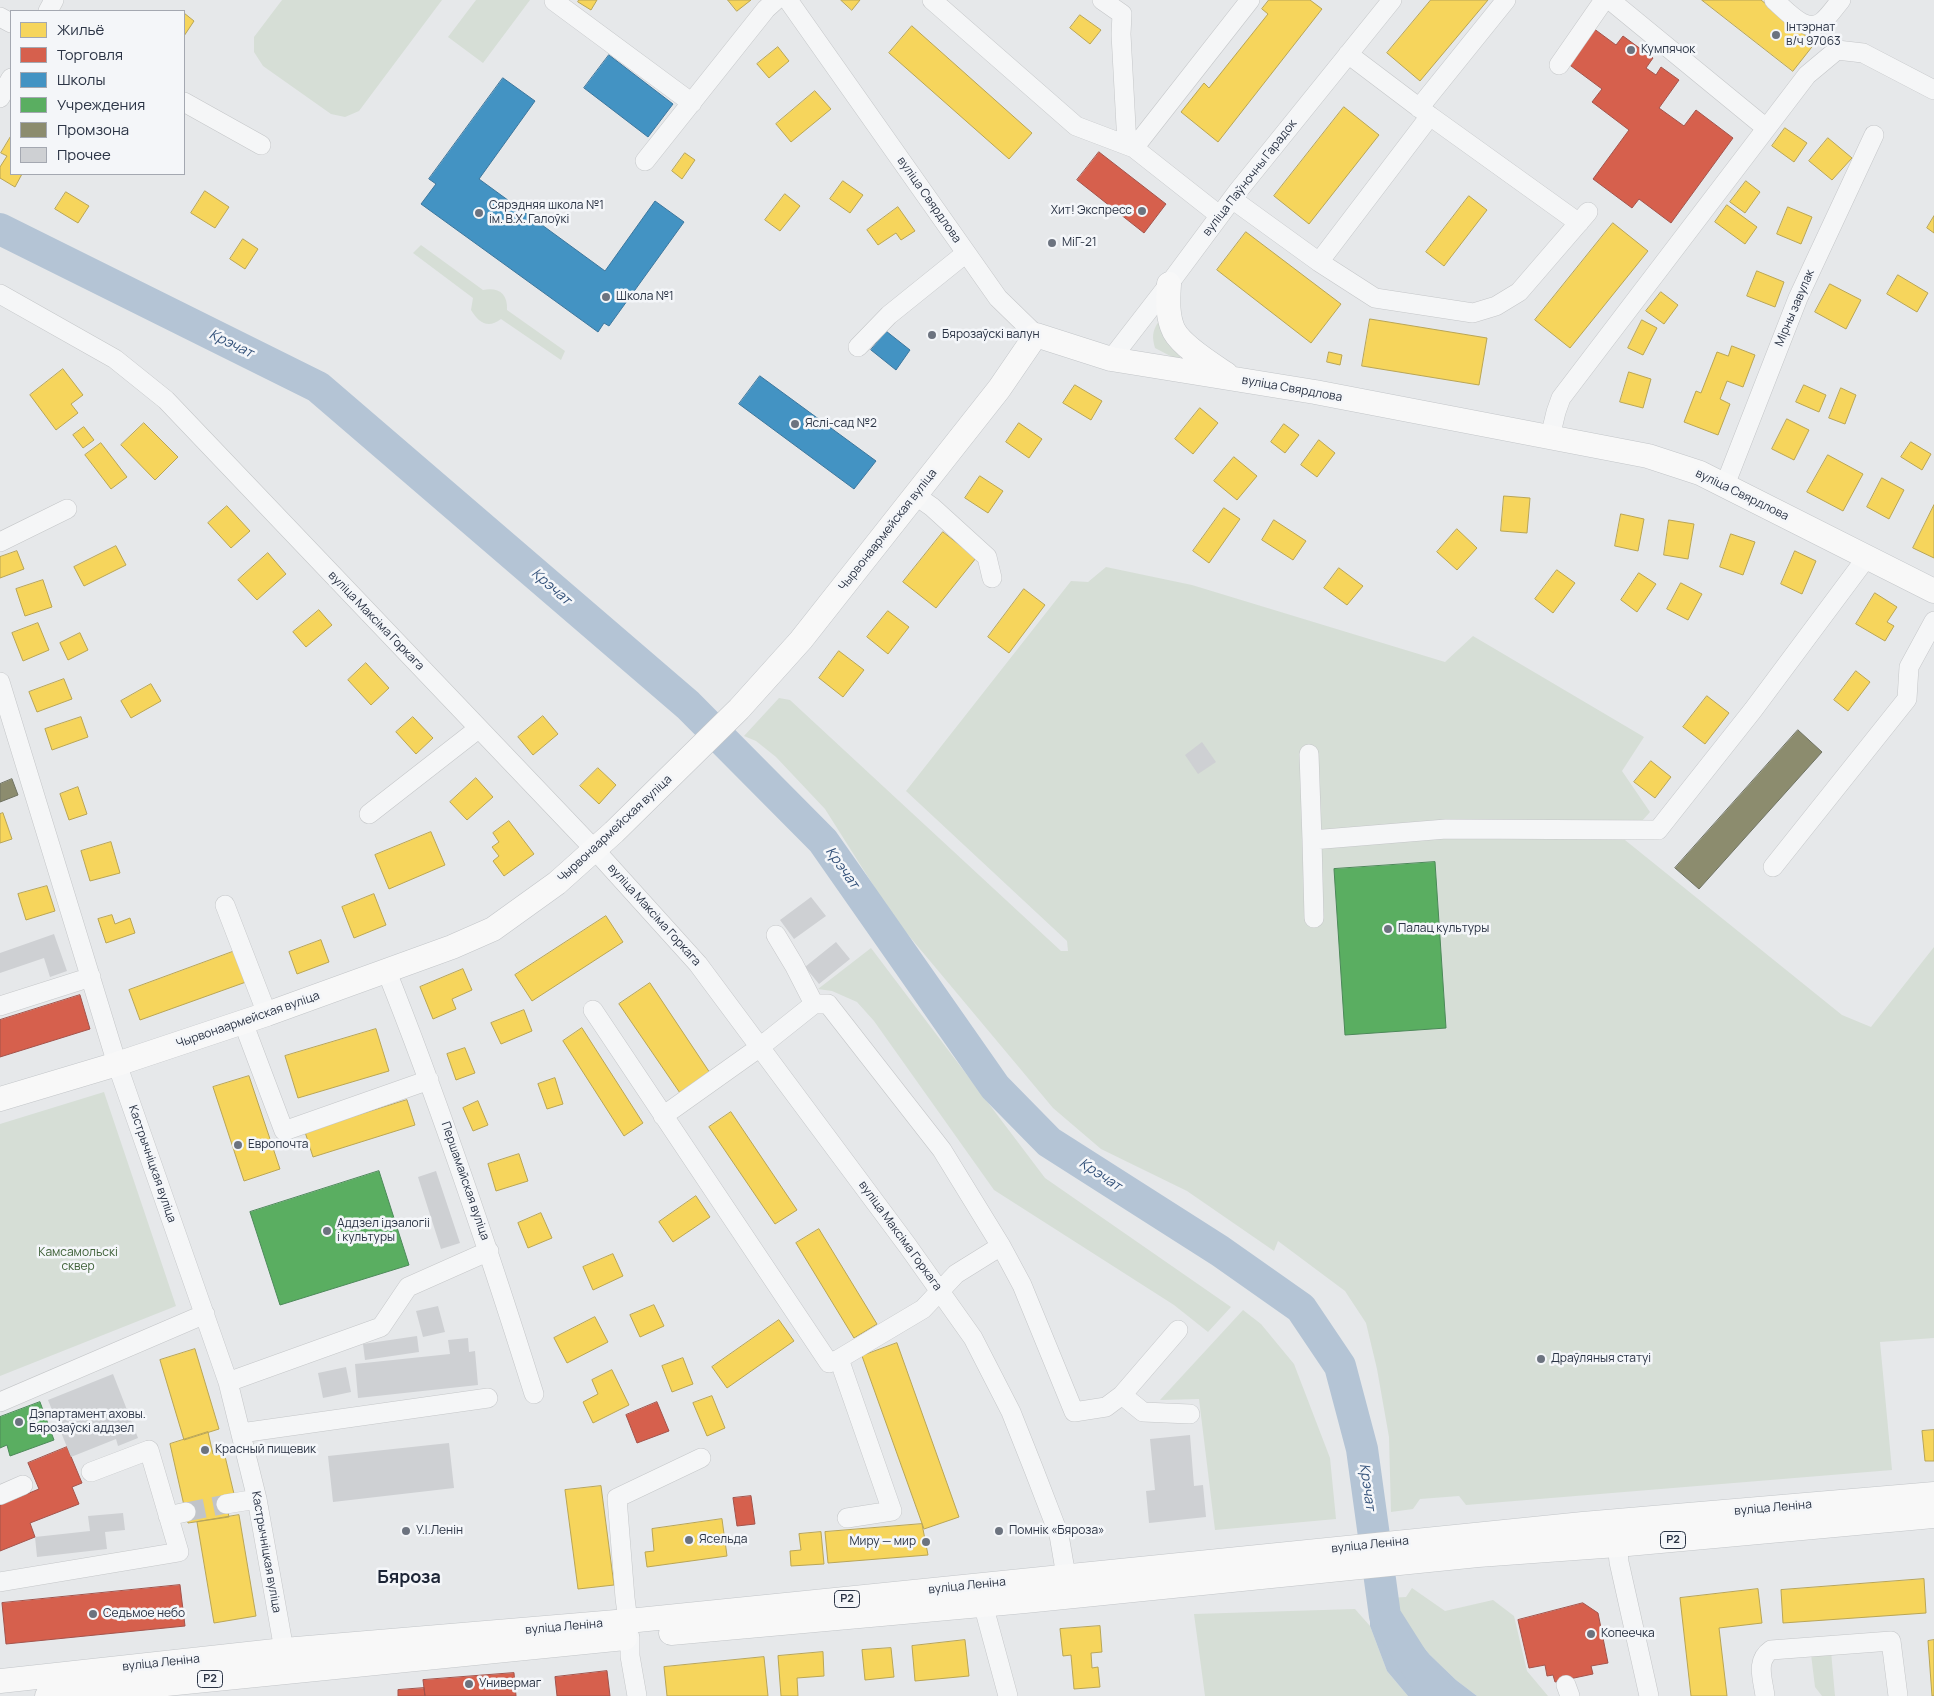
<!DOCTYPE html>
<meta charset="utf-8">
<style>
body{margin:0}
#map{position:relative;width:1934px;height:1696px;overflow:hidden;background:#e6e8ea;font-family:Manrope,sans-serif}
canvas{display:block}
.legend{position:absolute;left:10px;top:10px;width:175px;height:165px;box-sizing:border-box;background:#f4f6f9;border:1px solid #a4a8b1;margin:0;padding:6px 9px;list-style:none;font-size:15px;color:#2b3445}
.legend li{display:flex;align-items:center;gap:10px;height:25px}
.legend b{width:25px;border:1px solid #a4a8b1}
</style>
<div id="map">
<canvas width="1934" height="1696"></canvas>
<ul class="legend">
<li><b style="height:14px;background:#f6d55c"></b>Жильё</li>
<li><b style="height:14px;background:#d6604d"></b>Торговля</li>
<li><b style="height:14px;background:#4393c3"></b>Школы</li>
<li><b style="height:14px;background:#5aae61"></b>Учреждения</li>
<li><b style="height:14px;background:#8c8c6e"></b>Промзона</li>
<li><b style="height:14px;background:#ced0d3"></b>Прочее</li>
</ul>
</div>
<script>
const context = document.querySelector('canvas').getContext('2d');
context.lineJoin = 'round';
function fill(path, color) { context.fillStyle = color; context.fill(path, 'evenodd'); }
function stroke(path, color, width, dash) { context.strokeStyle = color; context.lineWidth = width; context.lineCap = dash ? 'butt' : 'round'; context.setLineDash(dash || []); context.stroke(path); }
function label(font, color, halo, rows, align = 'center') {
  context.font = font + ' Manrope,sans-serif'; context.lineWidth = 5; context.setLineDash([]); context.textBaseline = 'middle'; context.strokeStyle = halo; context.fillStyle = color; for (const [text, x, y, turn = 0] of rows) {
    context.save(); context.translate(x, y); context.rotate((+turn || 0) * Math.PI / 180); context.textAlign = isNaN(turn) ? turn : align; if (halo) context.strokeText(text, 0, 0); context.fillText(text, 0, 0); context.restore();
  }
}
const green = new Path2D(`
 M282,0H442L359,111L345,117L331,114L263,66L254,52V37Z
 M476,0H530L483,63L448,37Z
 M421,245L483,290C498,287 508,293 507,310L565,351L561,360L501,319C488,329 479,323 471,310L473,298L413,253Z
 M1159,321L1182,355L1178,360L1155,348C1152,337 1152,331 1159,321Z
 M1106,567L1192,585L1445,662L1473,636L1644,737L1622,771L1650,812L1625,840L1842,1015L1871,1027L1934,947V1338L1880,1342L1892,1470L1466,1505L1459,1496L1420,1499L1413,1509L1391,1512L1389,1437L1377,1369L1366,1323L1345,1291L1278,1241L1274,1251L1187,1191L1101,1149L1053,1108L894,918L825,809L776,757L756,741L744,736L779,698L790,700L1061,951H1068L1067,941L906,791L1071,581L1088,582Z
 M871,948L1045,1178L1231,1307L1208,1332L1174,1305L994,1190L874,1021L857,1002L832,991L818,989Z
 M104,1092L176,1306L0,1376V1124Z
 M1243,1310L1261,1324L1294,1364L1330,1458L1336,1519L1215,1530L1199,1399L1160,1400Z
 M1412,1588L1445,1611L1493,1600L1514,1616L1527,1671L1548,1696H1477L1456,1680L1430,1655L1391,1609L1388,1598L1406,1597Z
 M1355,1609L1370,1626L1387,1671L1408,1696H1205L1194,1614Z
 M1831,1651L1835,1696H1822L1815,1687L1811,1654Z`);
const water = new Path2D(`
 M1378,1609H1391L1430,1655L1456,1680L1477,1696H1408L1387,1671L1370,1626V1616Z`);
const homes = new Path2D(`
 M579,0H597L591,10L578,2Z
 M728,0H751L737,11Z
 M841,0H860L852,10Z
 M1269,0H1310L1322,9L1218,142L1181,112L1204,83L1209,88L1268,14L1262,9Z
 M1431,0H1488L1420,81L1387,53Z
 M1702,0H1761L1815,43L1793,71Z
 M184,13L194,21L184,36Z
 M1080,15L1101,30L1090,44L1070,28Z
 M912,26L1032,133L1009,159L889,53Z
 M778,47L789,61L769,78L757,64Z
 M815,91L831,109L791,142L776,124Z
 M1344,107L1379,135L1309,224L1274,196Z
 M1785,128L1807,143L1794,162L1772,146Z
 M11,136V174H22L15,187L0,178V167L7,156L1,153Z
 M1828,138L1852,158L1832,180L1809,161Z
 M685,153L695,160L682,179L672,171Z
 M843,181L863,195L850,213L830,199Z
 M1746,181L1760,192L1745,213L1730,202Z
 M205,191L229,207L215,228L191,213Z
 M66,192L89,206L78,223L55,209Z
 M785,194L800,206L780,231L765,220Z
 M1469,196L1487,210L1444,266L1426,252Z
 M1727,205L1757,227L1745,244L1715,222Z
 M898,207L915,231L901,240L896,233L878,245L867,230Z
 M1788,207L1812,217L1801,244L1777,234Z
 M1934,216V233L1927,228Z
 M1613,223L1648,251L1570,348L1535,320Z
 M1246,232L1341,304L1311,343L1217,270Z
 M243,239L258,249L245,269L230,259Z
 M1757,271L1784,282L1775,307L1747,296Z
 M1898,275L1928,293L1917,312L1887,294Z
 M1830,284L1861,300L1846,329L1815,312Z
 M1661,292L1678,305L1664,324L1646,311Z
 M1370,319L1487,338L1479,385L1362,366Z
 M1642,320L1657,328L1643,355L1628,348Z
 M1732,346L1755,355L1743,387L1727,381L1720,399L1730,404L1718,435L1684,422L1696,391L1701,393L1717,352L1728,356Z
 M1329,352L1342,355L1340,365L1327,362Z
 M63,369L83,395L71,404L78,413L56,430L30,395Z
 M1629,372L1651,379L1643,408L1620,402Z
 M1075,385L1102,401L1091,420L1063,403Z
 M1804,385L1826,395L1819,412L1796,402Z
 M1841,388L1856,395L1845,424L1829,418Z
 M1200,408L1218,423L1193,454L1175,439Z
 M1787,419L1809,430L1794,460L1772,449Z
 M144,423L178,457L155,480L121,445Z
 M1019,423L1042,439L1029,458L1006,442Z
 M1284,424L1299,435L1285,453L1271,442Z
 M84,427L94,440L83,448L73,435Z
 M1319,440L1335,453L1317,477L1301,465Z
 M1911,442L1931,454L1922,470L1901,457Z
 M101,443L127,477L111,489L85,455Z
 M1828,455L1863,474L1843,511L1807,492Z
 M1234,457L1257,476L1237,500L1214,481Z
 M980,476L1003,491L988,513L965,498Z
 M1882,478L1904,490L1889,519L1867,507Z
 M1504,496L1530,498L1527,533L1501,531Z
 M1934,505V558L1913,548Z
 M227,506L250,531L231,548L208,523Z
 M1224,508L1240,519L1209,563L1193,551Z
 M1621,514L1644,519L1638,551L1615,546Z
 M1274,520L1306,541L1293,560L1262,540Z
 M1669,520L1694,524L1688,559L1664,555Z
 M1457,529L1477,548L1457,570L1437,552Z
 M943,532L976,558L936,608L903,582Z
 M1731,534L1755,542L1743,575L1720,567Z
 M116,546L126,565L84,586L74,567Z
 M17,551L24,569L0,578V557Z
 M1795,551L1816,561L1802,594L1781,584Z
 M268,553L286,574L257,600L238,580Z
 M1339,568L1363,586L1347,605L1324,588Z
 M1557,570L1575,583L1553,613L1535,599Z
 M1639,573L1656,584L1637,612L1621,600Z
 M43,580L52,607L25,616L16,589Z
 M1681,583L1702,594L1688,620L1667,609Z
 M1024,589L1045,605L1009,653L988,637Z
 M1875,593L1897,607L1887,622L1894,626L1885,641L1856,624Z
 M319,610L332,625L306,647L293,632Z
 M888,611L909,627L888,654L867,637Z
 M38,623L49,650L23,661L12,633Z
 M80,633L88,650L68,660L60,643Z
 M839,651L864,670L843,697L819,678Z
 M366,663L389,688L371,705L348,680Z
 M1856,671L1870,682L1848,711L1834,700Z
 M64,679L72,699L37,712L29,692Z
 M151,684L161,701L131,718L121,701Z
 M1707,696L1729,713L1705,744L1683,727Z
 M543,716L558,734L533,755L518,737Z
 M81,717L88,737L52,750L45,729Z
 M413,717L433,738L416,754L396,732Z
 M1651,761L1671,777L1655,798L1634,782Z
 M598,768L616,785L599,804L580,786Z
 M476,778L493,797L467,820L450,802Z
 M78,787L87,814L69,820L60,794Z
 M3,813L12,839L0,843V814Z
 M509,821L534,854L504,876L493,861L499,856L492,847L499,842L493,833Z
 M431,832L445,865L389,889L375,855Z
 M111,842L120,873L90,881L81,851Z
 M47,886L55,911L26,920L18,894Z
 M374,894L386,925L354,938L342,907Z
 M112,915L115,924L130,918L135,933L106,943L98,919Z
 M606,916L623,942L532,1001L515,975Z
 M321,940L329,962L297,974L289,952Z
 M235,951L246,982L140,1020L129,990Z
 M463,969L472,990L452,999L456,1009L433,1019L420,987Z
 M650,983L710,1073L680,1093L619,1004Z
 M524,1010L532,1031L501,1044L491,1023Z
 M582,1028L643,1123L624,1136L563,1041Z
 M376,1029L389,1071L298,1098L285,1056Z
 M465,1048L475,1073L456,1080L447,1054Z
 M249,1076L280,1169L244,1181L213,1087Z
 M555,1078L563,1104L547,1109L538,1084Z
 M407,1100L415,1125L313,1157L305,1132Z
 M478,1101L488,1125L473,1131L463,1108Z
 M731,1112L797,1210L775,1224L709,1127Z
 M519,1154L528,1181L496,1191L488,1164Z
 M696,1196L710,1217L673,1242L659,1222Z
 M541,1213L552,1238L528,1248L518,1223Z
 M819,1229L877,1324L854,1338L796,1243Z
 M613,1254L623,1276L593,1290L583,1267Z
 M654,1305L664,1326L640,1337L630,1315Z
 M595,1317L608,1342L567,1363L554,1338Z
 M779,1320L794,1341L727,1388L712,1367Z
 M897,1343L959,1517L924,1529L862,1356Z
 M195,1349L219,1429L184,1440L160,1360Z
 M683,1358L693,1384L672,1392L662,1366Z
 M612,1370L629,1405L593,1423L583,1402L598,1394L592,1380Z
 M712,1396L725,1428L707,1436L693,1403Z
 M1934,1430V1461H1925L1922,1431Z
 M208,1432L213,1454L224,1452L235,1498L225,1499L229,1517L188,1523L170,1444Z
 M601,1486L614,1585L578,1589L565,1490Z
 M239,1515L256,1616L214,1623L197,1522Z
 M722,1519L727,1556L647,1567L645,1552L654,1551L652,1529Z
 M922,1524L928,1555L828,1563L825,1532Z
 M821,1532L824,1564L791,1566L790,1551L801,1550L799,1534Z
 M1924,1579L1926,1613L1783,1623L1781,1590Z
 M1758,1589L1762,1623L1719,1628L1727,1696H1691L1680,1598Z
 M1100,1626L1102,1652L1091,1653L1092,1668L1098,1667L1100,1687L1074,1689L1071,1655L1063,1656L1060,1629Z
 M965,1640L969,1676L915,1681L912,1646Z
 M1934,1640V1696H1932L1928,1641Z
 M891,1648L894,1677L865,1680L862,1650Z
 M823,1652L824,1676L797,1678L798,1696H781L778,1656Z
 M764,1657L768,1696H667L664,1667Z`);
const shops = new Path2D(`
 M1593,28L1616,45L1623,36L1653,58L1646,68L1656,75L1661,67L1679,80L1659,108L1684,126L1696,110L1733,138L1671,223L1639,199L1632,208L1593,179L1629,130L1592,102L1602,89L1567,63Z
 M1099,152L1166,204L1144,233L1077,180Z
 M80,995L90,1029L0,1057V1020Z
 M657,1402L669,1431L637,1443L626,1415Z
 M67,1447L82,1483L72,1487L79,1504L30,1523L35,1537L0,1551V1505L39,1489L28,1463Z
 M751,1496L755,1524L737,1526L733,1498Z
 M180,1585L185,1626L6,1644L2,1603Z
 M1583,1603L1598,1613L1608,1663L1591,1666L1593,1674L1555,1682L1553,1675L1547,1676L1545,1665L1529,1668L1518,1620Z
 M607,1671L610,1696H557L555,1677Z
 M514,1673L516,1696H425L423,1680Z
 M424,1688L425,1696H398V1690Z`);
const schools = new Path2D(`
 M609,55L673,104L648,137L584,88Z
 M503,78L535,101L479,179L605,271L655,201L684,222L609,326L604,323L598,332L421,204L436,184L429,179Z
 M886,331L910,350L896,370L871,350Z
 M760,376L876,461L854,489L739,404Z`);
const public = new Path2D(`
 M1435,862L1446,1028L1345,1035L1334,869Z
 M379,1171L409,1265L280,1305L250,1212Z
 M40,1402L54,1440L10,1456L7,1445L0,1448V1417Z`);
const industry = new Path2D(`
 M1798,730L1822,752L1699,889L1675,868Z
 M12,779L18,795L0,802V784Z`);
const river = new Path2D(`
 M0,229L318,387L688,705L823,841L995,1087L1049,1142L1220,1251L1301,1308L1340,1366L1362,1449L1385,1616L1425,1679L1440,1696`);
const building = new Path2D(`
 M1202,742L1216,762L1198,774L1185,755Z
 M811,897L826,916L794,939L780,920Z
 M54,934L67,971L50,977L44,958L0,973V953Z
 M836,942L850,959L819,984L805,967Z
 M436,1171L460,1243L441,1249L418,1177Z
 M438,1306L445,1332L423,1337L416,1311Z
 M417,1336L419,1352L365,1360L363,1344Z
 M468,1338L469,1352L475,1351L478,1385L358,1398L355,1364L450,1354L448,1340Z
 M346,1367L351,1392L323,1398L318,1373Z
 M113,1374L138,1438L118,1446L116,1439L71,1457L48,1400Z
 M1190,1435L1194,1486L1203,1485L1206,1517L1149,1523L1146,1491L1155,1490L1150,1439Z
 M449,1443L454,1488L333,1502L328,1456Z
 M123,1513L125,1530L105,1532L107,1549L37,1557L35,1537L90,1531L88,1516Z`);
const minorTunnel = new Path2D(`
 M186,1512L226,1504`);
const minor = new Path2D(`
 M788,0L998,298L1036,335
 M932,0L1076,126L1134,148
 M1102,0L1122,14L1121,34L1127,145
 M1610,0L1766,128
 M1774,0C1786,10 1807,36 1823,21C1830,15 1835,7 1841,0
 M554,1L692,103
 M48,11L54,0
 M0,17L11,23
 M1348,54L1430,116L1579,223
 M1559,65L1604,0
 M0,98L11,78
 M184,102L261,145
 M1419,108L1506,0
 M645,161L766,9L776,0
 M1232,199L1319,262L1375,298L1473,313L1496,306L1519,292L1588,212
 M1219,215L1134,148L1250,0
 M1319,262L1430,116
 M0,294L115,359L166,400L595,850L698,964L907,1245L973,1338L1011,1412L1034,1470L1059,1535L1066,1576
 M858,347L889,315L966,253
 M1111,359L1169,284L1238,191L1392,0
 M1550,437L1556,412L1561,398L1807,75L1837,50L1863,53L1934,90
 M1725,485L1798,298L1874,135
 M915,495L932,507L987,557L992,578
 M0,542L67,509
 M0,682L117,1064L228,1382L257,1499L284,1650
 M1309,754L1312,840
 M369,814L478,729
 M1773,867L1907,699L1909,667L1934,621
 M225,905L267,1014
 M1314,918L1312,840L1446,829L1658,830L1753,710L1867,557
 M776,935L794,965L814,1004
 M387,972C442,1110 489,1251 534,1394
 M0,1006L91,977
 M593,1010L829,1363L839,1359L892,1511L847,1518
 M243,1022L284,1131L429,1080
 M663,1116L760,1047L814,1004H828L942,1150L1001,1246
 M839,1359L923,1309L956,1274L1001,1246L1022,1285L1074,1412L1106,1407L1122,1395L1178,1330
 M228,1382L381,1327L408,1287L489,1251
 M1122,1395L1143,1412L1190,1414
 M0,1402L205,1314
 M241,1433L488,1398
 M0,1495L23,1485
 M226,1504L257,1499
 M168,1516L186,1512
 M1616,1533L1619,1562L1649,1696
 M0,1582L179,1552L149,1450L91,1472
 M983,1604L1008,1696
 M628,1621L625,1598L617,1498L701,1458
 M630,1637V1656L637,1696
 M1566,1685L1570,1696
 M1765,1696C1763,1679 1755,1661 1771,1650L1891,1641L1898,1696`);
const major = new Path2D(`
 M1169,284C1168,300 1167,317 1174,331C1183,347 1211,364 1226,374
 M0,1099L117,1064L267,1014L452,947L493,929L557,883L614,832L739,709L801,640L999,389L1036,335L1111,359L1315,392L1648,456L1700,473L1934,591
 M671,1633L1025,1601L1478,1555L1617,1545L1934,1516
 M0,1681L284,1650L628,1621L1583,1524L1934,1494
 M47,1696L625,1638`);
const markers = [
 [1776,35,5,"#6c737f"],
 [1631,50,5,"#6c737f"],
 [1142,211,5,"#6c737f"],
 [479,213,5,"#6c737f"],
 [1052,243,5,"#6c737f"],
 [606,297,5,"#6c737f"],
 [932,335,5,"#6c737f"],
 [795,424,5,"#6c737f"],
 [1388,929,5,"#6c737f"],
 [238,1145,5,"#6c737f"],
 [327,1231,5,"#6c737f"],
 [1541,1359,5,"#6c737f"],
 [19,1422,5,"#6c737f"],
 [205,1450,5,"#6c737f"],
 [406,1531,5,"#6c737f"],
 [999,1531,5,"#6c737f"],
 [689,1540,5,"#6c737f"],
 [926,1542,5,"#6c737f"],
 [93,1614,5,"#6c737f"],
 [1591,1634,5,"#6c737f"],
 [469,1684,5,"#6c737f"]
];
const shields = [
 [1673,1540,25],
 [847,1599,25],
 [210,1679,25]
];
const shieldNames = [
 ["Р2",1673,1540],
 ["Р2",847,1599],
 ["Р2",210,1679]
];
const poiNames = [
 ["Інтэрнат",1786,28],
 ["в/ч 97063",1786,42],
 ["Кумпячок",1641,50],
 ["Сярэдняя школа №1",489,206],
 ["ім. В.Х. Галоўкі",489,220],
 ["Хит! Экспресс",1132,211,"right"],
 ["МіГ-21",1062,243],
 ["Школа №1",616,297],
 ["Бярозаўскі валун",942,335],
 ["Яслі-сад №2",805,424],
 ["Палац культуры",1398,929],
 ["Европочта",248,1145],
 ["Аддзел ідэалогіі",337,1224],
 ["і культуры",337,1238],
 ["Драўляныя статуі",1551,1359],
 ["Дэпартамент аховы.",29,1415],
 ["Бярозаўскі аддзел",29,1429],
 ["Красный пищевик",215,1450],
 ["У.І.Ленін",416,1531],
 ["Помнік «Бяроза»",1009,1531],
 ["Ясельда",699,1540],
 ["Миру — мир",916,1542,"right"],
 ["Седьмое небо",103,1614],
 ["Копеечка",1601,1634],
 ["Универмаг",479,1684]
];
const streetNames = [
 ["вуліца Паўночны Гарадок",1250,178,-52],
 ["вуліца Свярдлова",929,200,55],
 ["Мірны завулак",1795,308,-67],
 ["вуліца Свярдлова",1292,389,10],
 ["вуліца Свярдлова",1742,495,26],
 ["Чырвонаармейская вуліца",888,530,-52],
 ["вуліца Максіма Горкага",376,621,46],
 ["Чырвонаармейская вуліца",615,829,-43],
 ["вуліца Максіма Горкага",654,915,48],
 ["Чырвонаармейская вуліца",248,1020,-19],
 ["Кастрычніцкая вуліца",152,1164,71],
 ["Першамайская вуліца",465,1181,71],
 ["вуліца Максіма Горкага",900,1236,54],
 ["вуліца Леніна",1773,1508,-5],
 ["вуліца Леніна",1370,1545,-6],
 ["Кастрычніцкая вуліца",266,1552,80],
 ["вуліца Леніна",967,1586,-6],
 ["вуліца Леніна",564,1627,-5],
 ["вуліца Леніна",161,1663,-6]
];
const parkNames = [
 ["Камсамольскі",78,1253],
 ["сквер",78,1267]
];
const waterNames = [
 ["Крэчат",231,344,26],
 ["Крэчат",551,587,41],
 ["Крэчат",842,868,55],
 ["Крэчат",1100,1175,33],
 ["Крэчат",1367,1487,82]
];
const districtNames = [
 ["Бяроза",409,1578]
];
fill(green, '#d6ded6');
fill(water, '#b4c4d5');
fill(homes, '#f6d55c');
stroke(homes, '#b9a555', 1);
fill(shops, '#d6604d');
stroke(shops, '#a3534b', 1);
fill(schools, '#4393c3');
stroke(schools, '#3c769d', 1);
fill(public, '#5aae61');
stroke(public, '#4c8959', 1);
fill(industry, '#8c8c6e');
stroke(industry, '#6f7262', 1);
stroke(river, '#b4c4d5', 32);
fill(building, '#ced0d3');
stroke(minorTunnel, '#c1c4c9', 19, [19, 9]);
stroke(minor, '#c4c6c8', 20);
stroke(major, '#c2c5c8', 25);
stroke(minor, '#f5f6f7', 19);
stroke(major, '#f8f8f8', 24);
for (const [x, y, r, color] of markers) { const dot = new Path2D(); dot.arc(x, y, r, 0, 2 * Math.PI); context.fillStyle = color; context.fill(dot); stroke(dot, '#f4f6f9', 2); }
for (const [x, y, w] of shields) { const box = new Path2D(); box.roundRect(x - w / 2, y - 8.5, w, 17, 4); context.fillStyle = '#f4f6f9'; context.fill(box); stroke(box, '#2b3445', 1); }
label('bold 11px', '#2b3445', null, shieldNames);
label('12px', '#2b3445', '#f4f6f9', poiNames, 'left');
label('12px', '#2b3445', '#f4f6f9', streetNames);
label('12px', '#3f6138', '#f4f6f9', parkNames);
label('italic 14px', '#34527a', '#f4f6f9', waterNames);
label('bold 18px', '#1d2536', '#f4f6f9', districtNames);
</script>
